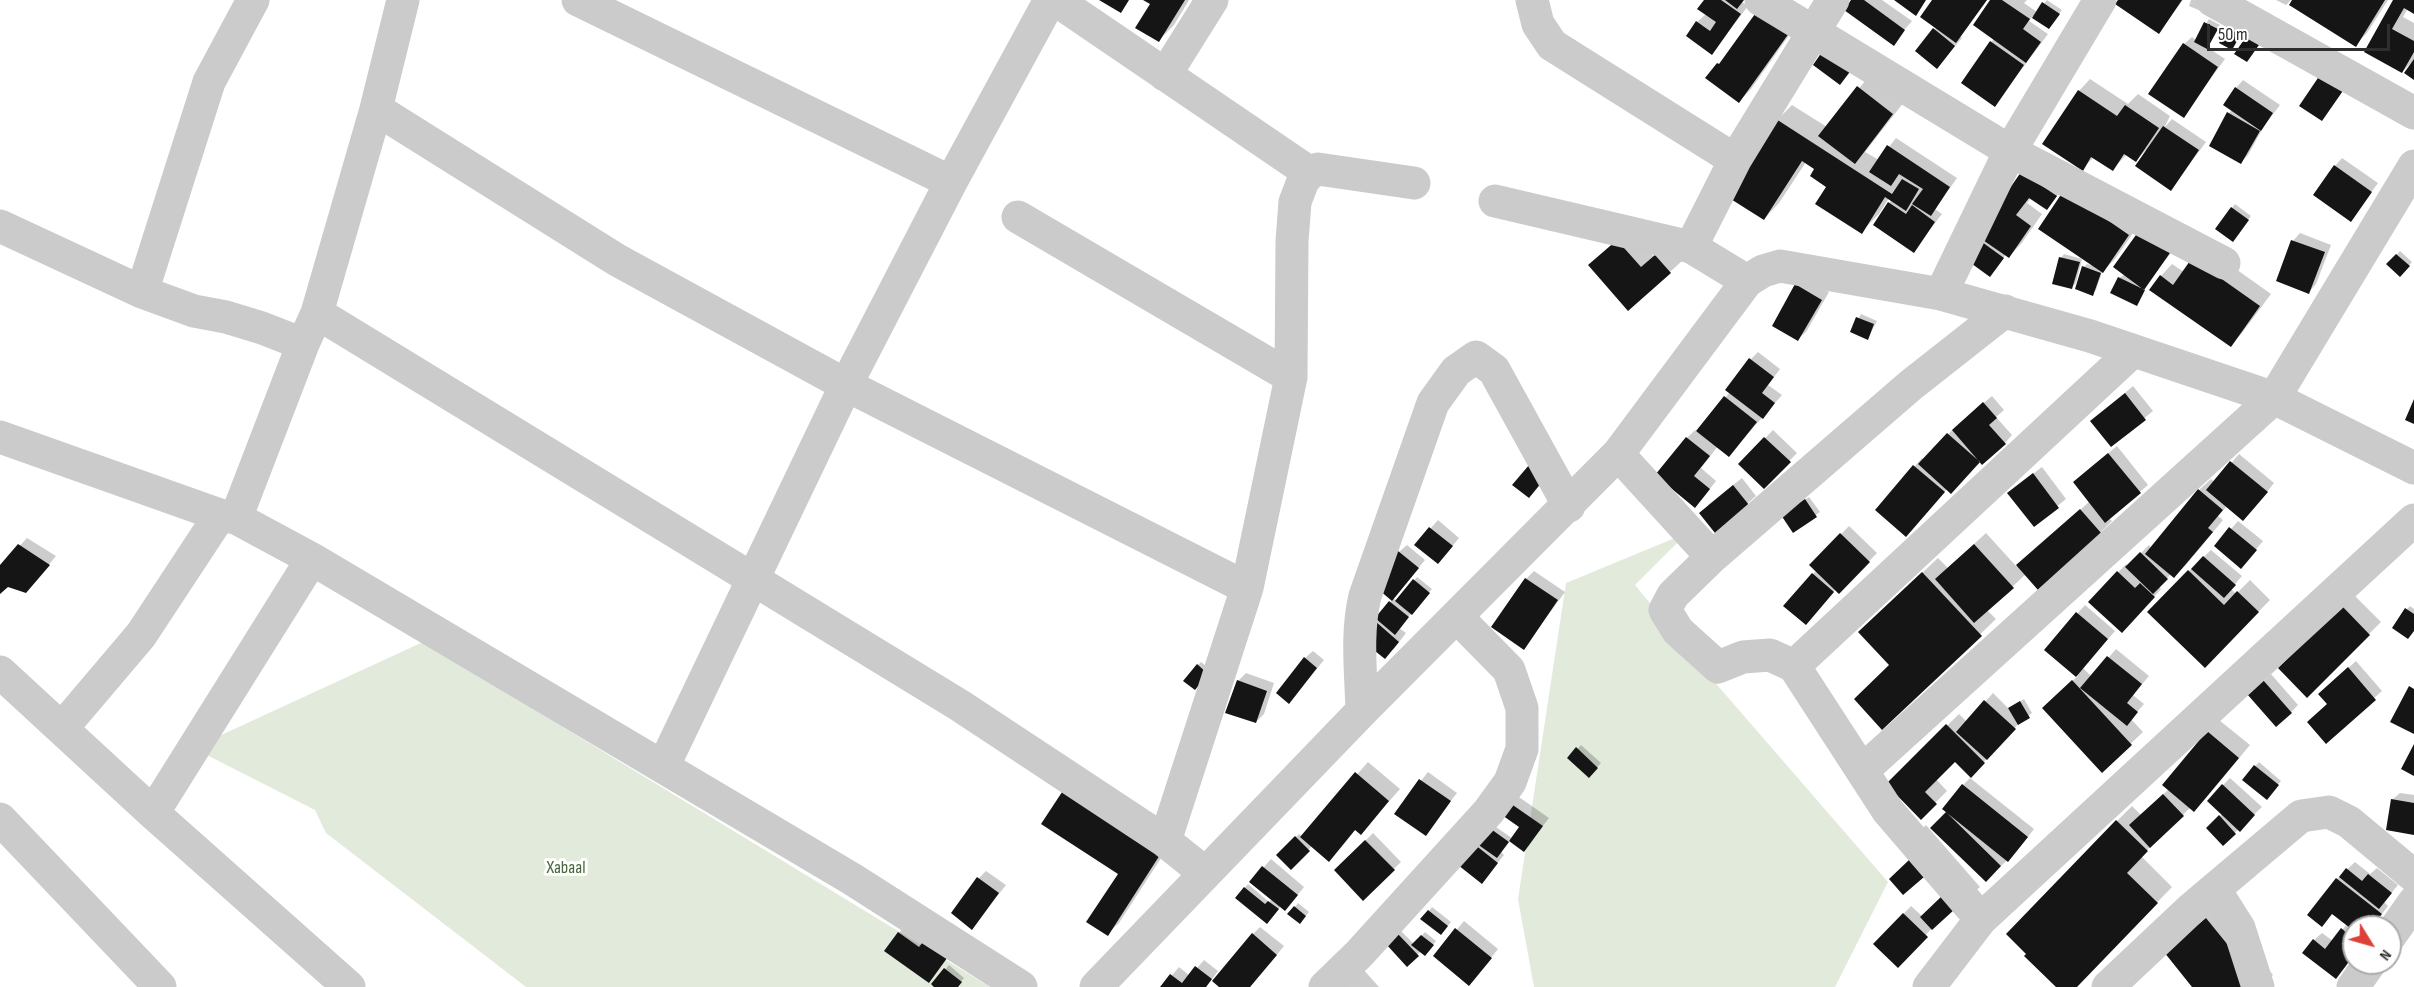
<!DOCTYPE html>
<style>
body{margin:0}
#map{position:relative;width:2414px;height:987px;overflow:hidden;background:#fff;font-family:"Sofia Sans Condensed",sans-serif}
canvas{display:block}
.north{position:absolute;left:2342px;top:915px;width:60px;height:60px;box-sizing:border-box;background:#fff;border:2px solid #ababab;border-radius:50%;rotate:127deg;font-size:16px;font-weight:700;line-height:24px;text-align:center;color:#2e2e2e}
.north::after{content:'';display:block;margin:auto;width:21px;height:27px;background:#dd4037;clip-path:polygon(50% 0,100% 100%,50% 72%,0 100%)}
.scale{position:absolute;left:2207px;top:24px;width:183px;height:27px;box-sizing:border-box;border:3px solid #2e2e2e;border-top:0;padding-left:8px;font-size:18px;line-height:21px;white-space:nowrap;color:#2e2e2e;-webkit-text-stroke:4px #fff;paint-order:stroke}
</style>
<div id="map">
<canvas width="2414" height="987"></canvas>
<div class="north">N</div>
<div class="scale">50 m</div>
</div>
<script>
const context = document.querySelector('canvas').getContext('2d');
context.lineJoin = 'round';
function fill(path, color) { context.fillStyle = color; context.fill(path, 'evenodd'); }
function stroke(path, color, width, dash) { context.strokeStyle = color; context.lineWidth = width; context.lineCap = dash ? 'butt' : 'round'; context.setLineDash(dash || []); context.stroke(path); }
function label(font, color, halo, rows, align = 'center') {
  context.font = font + ' "Sofia Sans Condensed",sans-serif'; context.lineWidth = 6; context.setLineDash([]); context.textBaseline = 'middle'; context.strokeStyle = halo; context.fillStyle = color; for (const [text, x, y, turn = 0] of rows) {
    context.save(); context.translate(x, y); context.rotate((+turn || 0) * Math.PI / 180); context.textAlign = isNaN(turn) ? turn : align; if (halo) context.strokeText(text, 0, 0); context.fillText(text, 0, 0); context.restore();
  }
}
const green = new Path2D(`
 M1687,533L1635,585L1712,679L1888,882L1835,987H1534L1518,899L1566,583Z
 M423,642L990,987H526L326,833L315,810L193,748Z`);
const shadow = new Path2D(`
 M1146,0H1189L1174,25L1159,40L1152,4Z
 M1706,0H1743L1742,2L1748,6L1712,53L1697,22L1706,14Z
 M1853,0H1882L1912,21L1898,37Z
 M1934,0H1987L1960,37L1962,38L1937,67Z
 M1992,0H2027L2024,3L2037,12L2047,0L2062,10L2049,27L2033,16L2029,21L2048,34L1995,105L1991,42L1994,39Z
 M2120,0H2183L2159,32Z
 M2191,0H2209L2201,11L2189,6Z
 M2276,0H2291L2286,5Z
 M2294,0H2388L2367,33L2355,45Z
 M2394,0H2414V12L2408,8L2403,17L2414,23V60L2402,72L2366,51Z
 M1802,17L1751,89L1739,101L1707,78L1730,52Z
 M2209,19L2220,25L2207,47L2225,59L2183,116L2184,44L2192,37L2196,40Z
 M1870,75L1904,102L1865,152L1879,160L1896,138L1957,178L1935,209L1942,214L1913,251L1889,203L1892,200L1889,198L1879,214L1861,232L1816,169L1806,162L1779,203L1764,219L1777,120L1792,105L1827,127Z
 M2090,79L2128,104L2138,94L2170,116L2164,128L2172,119L2206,142L2171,189L2146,150L2136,160L2127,154L2113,169L2094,157L2082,169L2079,91Z
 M2243,80L2280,105L2264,126L2248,155L2241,162L2229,113L2232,110L2236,88Z
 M2342,158L2378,183L2351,220L2335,166Z
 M2022,172L2067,184L2047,208L2031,198L2027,203L2042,214L2021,244L2009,256L2006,254L1993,272L1983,242Z
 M2065,191L2140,223L2115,259L2102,272L2096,290L2092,294L2084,267L2087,264L2094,266Z
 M2235,204L2251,216L2236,236L2232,208Z
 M1629,230L1653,256L1667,244L1682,261L1629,309L1591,265Z
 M2300,233L2331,245L2316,284L2309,292L2293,241Z
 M2179,242L2146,286L2137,304L2119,278Z
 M2205,247L2271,294L2242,333L2231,345L2161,276L2172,264L2184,272Z
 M2400,251L2412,262L2400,275L2388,264Z
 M2064,254L2082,259L2076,283L2072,287L2061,258Z
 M1804,278L1829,292L1806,332L1798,339L1796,285Z
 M1861,314L1877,321L1868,338L1852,331Z
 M1758,352L1780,369L1768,385L1782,395L1729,455L1718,446L1701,468L1716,481L1703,498L1657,475L1687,438L1695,430L1697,432L1730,392L1751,359Z
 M2133,386L2153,411L2112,445L2092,421Z
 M1992,396L2004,410L1996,417L2012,435L2005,443L1947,489L1913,527L1877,510L1922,458L1924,460L1956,426Z
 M1773,430L1797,453L1764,487L1740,464Z
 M2117,446L2148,485L2109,518L2112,521L2100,533L2026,574L1987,610L1996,619L1883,728L1891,665L1875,617L1938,558L1948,568L1986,533L2017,567L2090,501L2082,475Z
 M2239,454L2274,483L2251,512L2227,506L2218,516L2223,520L2186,565L2174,576L2171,574L2159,586L2161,589L2129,624L2090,602L2126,564L2128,566L2149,545L2151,548L2199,490L2211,479L2215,482Z
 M2042,467L2066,499L2034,525L2017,486Z
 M1742,478L1756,496L1715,531L1708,505Z
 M1809,497L1820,512L1793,531L1786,511Z
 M1438,520L1459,538L1445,555L1416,545Z
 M2238,521L2263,541L2248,559L2216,546Z
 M1849,526L1877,553L1839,592L1836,589L1813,615V574L1817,570L1811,565Z
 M27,538L56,556L34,583L7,585L0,592V567Z
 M1407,545L1425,560L1393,598L1397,601L1417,577L1432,589L1399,628L1406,633L1393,650L1376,622L1379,619L1377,618L1393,599L1399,552Z
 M2211,550L2242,576L2231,589L2236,594L2250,580L2270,600L2205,666L2189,571Z
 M1534,571L1565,592L1524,648L1526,579Z
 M2354,595L2381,622L2307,696L2280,668Z
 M2085,605L2115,631L2083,668L2092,677L2116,649L2149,676L2133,695L2144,704L2131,719L2143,732L2102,771L2056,696L2078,676L2046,649Z
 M2410,606L2414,609V631L2407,609Z
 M1313,651L1324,660L1296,694L1305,658Z
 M2356,661L2382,691L2326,742L2327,687Z
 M1201,662L1211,670L1198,685V665Z
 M1246,673L1274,683L1264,714L1256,722L1238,681Z
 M2271,674L2298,705L2291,712L2249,695Z
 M1993,693L2009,709L2024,699L2032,713L2021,721L1971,776L1955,760L1936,779L1947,791L1921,817L1888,784L1959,714L1967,722Z
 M2219,720L2250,745L2206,798L2194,810L2191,807L2141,856L2172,887L2075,987H2058L2117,821L2132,806L2141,815L2169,789L2208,732Z
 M1581,745L1601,763L1589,776L1569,758Z
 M1368,762L1400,789L1361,833L1356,829L1340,848L1312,846L1291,868L1278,855L1299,834L1302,837Z
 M2259,762L2281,781L2270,794L2244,779Z
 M1428,772L1457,793L1425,834L1396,813Z
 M1970,778L2034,829L2016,852L1986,880L1932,828L1948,812L1963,785Z
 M2230,778L2262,807L2223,844L2208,828L2222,814L2223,785Z
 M2400,793L2414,795V833L2392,800Z
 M1516,795L1549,818L1524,850L1510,839L1501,852L1504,855L1482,882L1460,865L1489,822L1513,839L1521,827L1501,813Z
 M1926,825L1980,887L1933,927L1898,966L1875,944L1911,906L1922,916L1946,894L1914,858L1911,838Z
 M1373,833L1401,862L1363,899L1336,870Z
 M1176,835L1119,923L1107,934L1088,922Z
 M1271,859L1304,887L1292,902L1281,906L1270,919L1237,897L1248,884L1269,902L1272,899L1251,882Z
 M2355,862L2370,874L2377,868L2398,885L2384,902L2388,906L2372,927H2354V955L2343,969L2314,940L2322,933L2333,941L2347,924L2337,879Z
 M986,871L1006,885L972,928L979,878Z
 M1298,903L1309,912L1303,919L1295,907Z
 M1432,907L1451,922L1444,930L1429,911Z
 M2218,907L2273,975L2261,987H2194L2166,952Z
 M1464,921L1498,949L1476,976L1435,956Z
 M906,925L956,946L929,981L899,933Z
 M1260,927L1284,946L1250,987H1221L1253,934Z
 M1401,931L1414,944L1425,932L1436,941L1428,951H1421L1407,965L1388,944Z
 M1204,960L1218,971L1206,987H1162L1179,967L1190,976Z
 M949,965L964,978L957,987H936L933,984Z
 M1362,968L1379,987H1342Z`);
const building = new Path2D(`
 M1099,0H1129L1121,13Z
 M1143,0H1185L1159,42L1135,28L1150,4Z
 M1704,0H1721L1741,14L1712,55L1686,36L1696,21L1710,31L1716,22L1697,9Z
 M1725,0H1744L1737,9Z
 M1851,0H1864L1905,30L1894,46L1844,10Z
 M1894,0H1926L1916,16Z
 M1932,0H1987L1956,43L1920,17Z
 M1990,0H2002L2030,19L2023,29L2041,42L2026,63L1973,25Z
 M2118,0H2182L2159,34L2115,4Z
 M2292,0H2385L2356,47L2289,5Z
 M2393,0H2414V14L2404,8L2392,29L2414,41V52L2402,73L2364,52Z
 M2042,2L2060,14L2049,29L2032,18Z
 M1760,7L1792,29L1739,103L1705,78L1717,63L1719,64Z
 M2233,18L2246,25L2232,50L2219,43Z
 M2204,22L2218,29L2207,49L2194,42Z
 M2253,27L2266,35L2247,62L2234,54Z
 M1933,28L1955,46L1937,69L1915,51Z
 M1990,41L2024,65L1995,107L1961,83Z
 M2183,43L2218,67L2184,118L2148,94Z
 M1824,49L1852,69L1840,85L1813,65Z
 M2414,59V80L2404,73Z
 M2324,69L2347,85L2322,121L2299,106Z
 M1857,86L1893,114L1855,164L1818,136Z
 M2235,87L2273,113L2261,131L2223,105Z
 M2078,90L2117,116L2125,105L2159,128L2136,162L2124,154L2113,171L2091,157L2083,171L2042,144Z
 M2227,112L2260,131L2241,164L2209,146Z
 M1776,119L1892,194L1902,179L1919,189L1906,211L1885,197L1862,234L1815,204L1826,187L1810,176L1814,169L1802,161L1764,220L1726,196Z
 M2163,126L2199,150L2171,191L2135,166Z
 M1887,145L1950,187L1931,216L1912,204L1923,189L1899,174L1891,186L1869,172Z
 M2334,165L2372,192L2351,222L2313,195Z
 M2021,172L2057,196L2047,210L2029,198L2016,215L2031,226L2009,258L1977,236Z
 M2064,190L2129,235L2103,273L2038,229Z
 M1888,202L1906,214L1912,205L1935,222L1914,253L1873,225Z
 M2231,207L2249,220L2233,242L2215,229Z
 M2141,228L2172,250L2144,290L2113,267Z
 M1617,240L1641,267L1655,255L1671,273L1628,311L1588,265Z
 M2291,240L2325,252L2309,294L2276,281Z
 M1982,242L2004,258L1990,277L1968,261Z
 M2396,254L2410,266L2400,277L2386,264Z
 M2059,257L2080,262L2072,289L2052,284Z
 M2192,258L2260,306L2231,347L2149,290L2160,275L2173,285Z
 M2082,266L2101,273L2093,296L2075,289Z
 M2118,277L2145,290L2137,306L2110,293Z
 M1795,284L1822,300L1798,341L1772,326Z
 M1856,317L1874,324L1868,340L1850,332Z
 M1749,358L1774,377L1762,393L1775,403L1763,419L1725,390Z
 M2125,393L2146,420L2111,447L2090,421Z
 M1724,396L1757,422L1729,457L1696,431Z
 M2414,399V424L2405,420Z
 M1983,402L1997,418L1989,425L2006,444L1982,465L1952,430Z
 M1947,433L1980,462L1951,494L1918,464Z
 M1686,437L1710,456L1694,476L1710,489L1695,508L1655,475Z
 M1764,437L1791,462L1764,489L1738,464Z
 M2108,453L2141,493L2105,523L2073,482Z
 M1535,458L1551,471L1529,498L1512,485Z
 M2230,461L2268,492L2243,521L2206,490Z
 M1913,465L1945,492L1906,537L1875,510Z
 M2033,473L2059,508L2034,527L2007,493Z
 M1733,485L1749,505L1715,533L1699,513Z
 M2198,489L2223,510L2208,528L2213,532L2174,578L2145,554Z
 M1805,499L1817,517L1793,533L1781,515Z
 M2080,509L2102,534L2038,590L2016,565Z
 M1429,527L1453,546L1438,564L1414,545Z
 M2229,527L2257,550L2241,569L2214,546Z
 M1840,533L1870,562L1839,594L1809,565Z
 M18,544L50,565L26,593L8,587L0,594V565Z
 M1974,544L2014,588L1974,623L1935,579Z
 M1398,551L1419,568L1392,601L1372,584Z
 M2140,552L2168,579L2153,594L2125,567Z
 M2203,556L2236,585L2224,598L2191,569Z
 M2188,570L2224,605L2237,591L2259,612L2205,668L2147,612Z
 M2117,571L2135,588L2140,583L2155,597L2122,633L2088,602Z
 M1922,572L1982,636L1882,730L1854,699L1889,665L1858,632Z
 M1812,573L1834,592L1806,625L1783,606Z
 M1525,578L1558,600L1524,650L1491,627Z
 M1413,579L1430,593L1412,615L1395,601Z
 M1389,601L1409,617L1395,635L1375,618Z
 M2341,605L2370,635L2307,698L2278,668Z
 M2405,608L2414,614V631L2408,639L2392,628Z
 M2076,612L2108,639L2076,677L2044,650Z
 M1375,621L1399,642L1385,659L1360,639Z
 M2107,656L2142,684L2127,703L2138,712L2127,726L2080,688Z
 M1304,657L1317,668L1289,704L1276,693Z
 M1197,664L1208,674L1195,690L1183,681Z
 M2348,667L2376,700L2326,744L2307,722L2327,704L2318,694Z
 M1237,680L1267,691L1256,723L1225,713Z
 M2072,680L2132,745L2102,773L2042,708Z
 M2263,680L2292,713L2276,727L2247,694Z
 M2409,686L2414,689V734L2390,722Z
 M1984,700L2016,729L1987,760L1956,732Z
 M2020,701L2030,718L2018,725L2008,708Z
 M1946,724L1985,763L1971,778L1955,762L1925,792L1937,804L1921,820L1886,784Z
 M2207,731L2239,758L2194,812L2162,785Z
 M2414,744V776L2401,769Z
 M1576,747L1598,768L1589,778L1567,758Z
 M2254,765L2279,785L2267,800L2242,780Z
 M1355,772L1389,801L1361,835L1355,830L1329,862L1300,837Z
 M1419,779L1451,801L1426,836L1394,814Z
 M1068,783L1165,847L1108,936L1086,922L1118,874L1041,824Z
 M1962,784L2028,837L2008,862L1942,809Z
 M2222,784L2255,815L2240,832L2207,801Z
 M2163,794L2184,816L2150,848L2129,825Z
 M2391,799L2414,803V835L2386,830Z
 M1507,801L1543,826L1524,852L1509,841L1519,827L1499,813Z
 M1946,812L2001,866L1986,882L1930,828Z
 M2219,815L2236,834L2223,846L2206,828Z
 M2116,820L2148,851L2127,873L2158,903L2077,987H2056L2024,956L2026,954L2006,934Z
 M1484,824L1509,842L1497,858L1473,841Z
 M1295,836L1310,851L1291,870L1276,855Z
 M1365,840L1395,870L1363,901L1334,870Z
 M1474,844L1498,863L1482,884L1458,865Z
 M1909,860L1924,877L1903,895L1889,879Z
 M1262,866L1298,895L1285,911L1249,882Z
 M2346,868L2362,881L2368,874L2392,893L2379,909L2339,877Z
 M977,877L999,893L972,930L951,913Z
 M2336,878L2382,914L2371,927H2354V931L2332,914L2322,927L2307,915Z
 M1244,887L1265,904L1268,901L1279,909L1267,924L1235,898Z
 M1943,895L1955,909L1932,930L1920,917Z
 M1294,906L1306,916L1300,924L1287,914Z
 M1428,910L1448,926L1441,935L1420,919Z
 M1903,913L1928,937L1898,968L1873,944Z
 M2206,918L2262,987H2192L2164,952Z
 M1455,928L1492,958L1469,986L1433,956Z
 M2341,928L2354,939V955L2336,979L2302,953L2313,939L2325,949Z
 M898,932L919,947L926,938L950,954L929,983L884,951Z
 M1252,933L1277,955L1250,987H1219L1212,981Z
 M1397,933L1419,956L1407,967L1386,944Z
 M1421,935L1434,945L1425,956L1411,945Z
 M1195,966L1212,979L1206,987H1160L1170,974L1182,983Z
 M944,968L962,982L958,987H934L931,984Z`);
const minor = new Path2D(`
 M578,0L951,182
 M1056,0L1310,173
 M1532,0L1538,24L1552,45L1735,160
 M1761,0L2010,151L2224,263
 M2212,0L2414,113
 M1165,75L1212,0
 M376,109L617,260L846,385L1247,588
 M1495,201L1691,247
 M1018,217L1291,377
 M0,226L142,292L194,311L226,317L262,328L303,344
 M1747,281L1691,247L1735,160L1833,0
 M142,292L209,82L253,0
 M1941,294L2010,151L2100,0
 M317,313L959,705L1165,841
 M0,437L220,515L236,518L312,559L852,879L1021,987
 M1618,454L1712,557L1673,595L1665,610L1678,631L1718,667L1743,657L1770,655L1794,666L1888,811L1981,919
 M236,518L303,344L317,313L376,109L403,0
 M1712,557L1911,385L2005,311
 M1794,666L2133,351
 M0,672L153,813L349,987
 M1362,711C1361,673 1356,633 1365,596L1433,403L1456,371L1476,357L1494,370L1569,506
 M63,727L141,635L220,515
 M663,767L846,385L951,182L1050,0
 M1863,770L2274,398L2414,166
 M153,813L312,559
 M0,819L160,987
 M1205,873L1165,841L1247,588L1291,377L1292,241L1295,202L1303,181L1310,173L1318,169L1414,183
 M2215,890L2239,928L2258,987
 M2390,936L2414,902
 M1096,987L1362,711L1618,454L1747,281L1763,271L1780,266L1941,294L2090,336L2274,398L2414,468
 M1325,987L1359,954L1489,811L1510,782L1522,749V708L1509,670L1457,617
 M1929,987L1981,919L2414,520
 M2108,987L2192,908L2301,816L2329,812L2349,822L2414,876
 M2353,987L2370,963`);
const parkNames = [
 ["Xabaal",566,868]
];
fill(green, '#e2eadc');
fill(shadow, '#0003');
fill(building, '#151515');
stroke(minor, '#cbcbcb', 33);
label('18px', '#4b673d', '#fff', parkNames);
</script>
